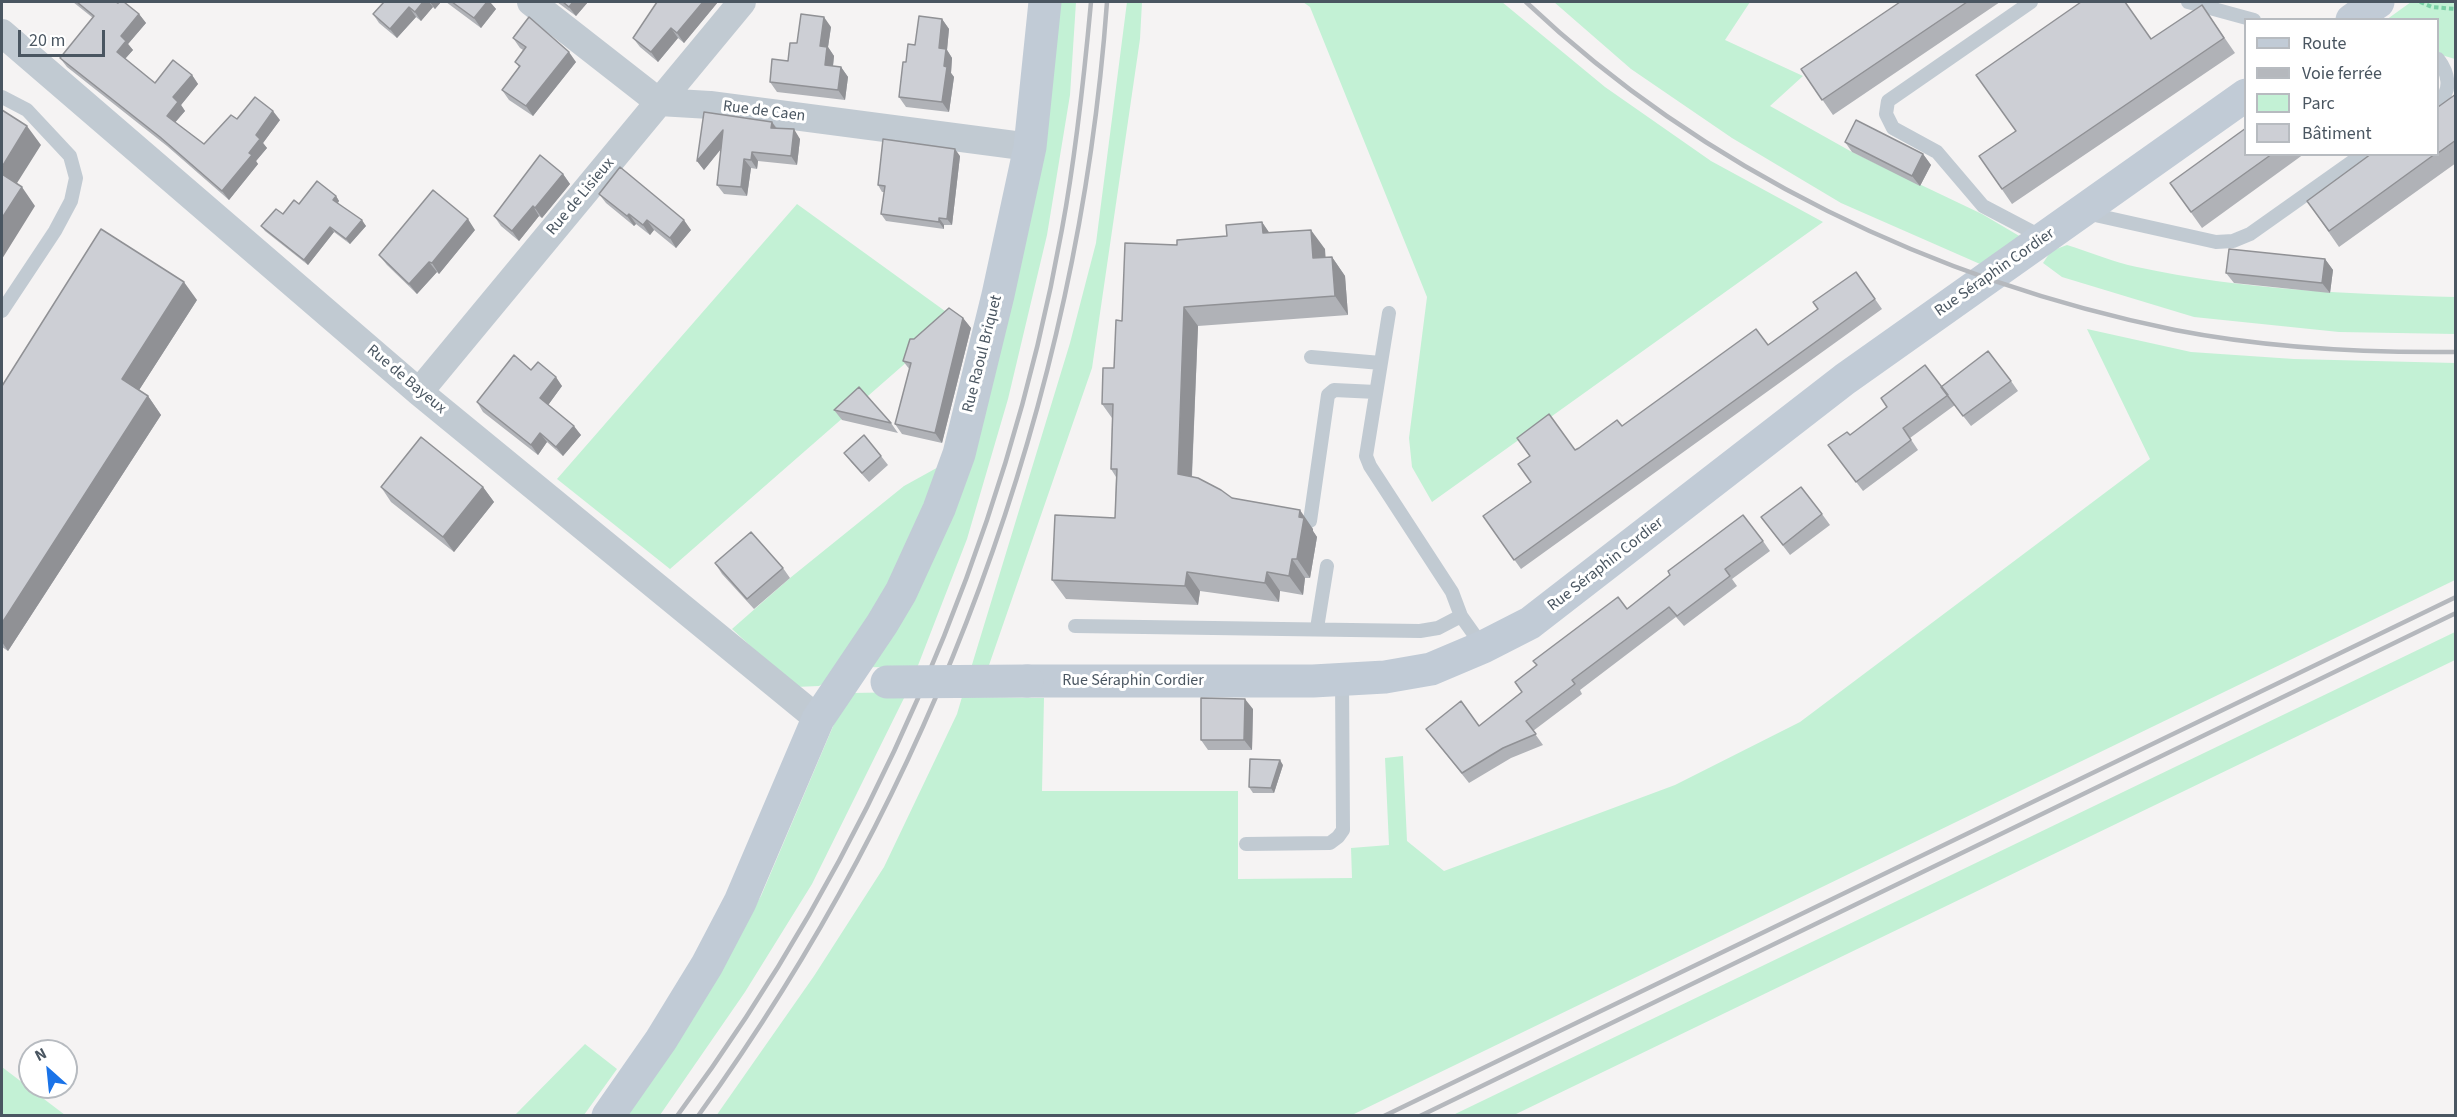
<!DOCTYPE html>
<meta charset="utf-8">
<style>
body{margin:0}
#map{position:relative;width:2457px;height:1117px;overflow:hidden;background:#f5f3f3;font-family:"Source Sans 3",sans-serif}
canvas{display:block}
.frame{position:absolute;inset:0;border:3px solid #4a5661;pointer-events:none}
.legend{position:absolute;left:2244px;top:18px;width:195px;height:138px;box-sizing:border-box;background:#fff;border:2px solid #b7bbc0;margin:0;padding:8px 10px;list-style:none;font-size:18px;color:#4a5661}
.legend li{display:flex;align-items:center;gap:12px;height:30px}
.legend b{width:30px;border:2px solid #b7bbc0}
.north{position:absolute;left:18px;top:1039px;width:60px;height:60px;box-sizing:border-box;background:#fff;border:2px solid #b7bbc0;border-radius:50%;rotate:333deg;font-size:16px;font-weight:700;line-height:24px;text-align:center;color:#4a5661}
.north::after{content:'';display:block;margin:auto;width:21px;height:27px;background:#1a73e8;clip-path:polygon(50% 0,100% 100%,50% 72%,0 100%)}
.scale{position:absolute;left:18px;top:30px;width:87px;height:27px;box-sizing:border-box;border:3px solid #4a5661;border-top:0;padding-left:8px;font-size:18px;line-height:21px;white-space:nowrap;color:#4a5661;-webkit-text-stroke:4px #fff;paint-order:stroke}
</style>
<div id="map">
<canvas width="2457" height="1117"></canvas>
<div class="frame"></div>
<ul class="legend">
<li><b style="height:8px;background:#c1cbd6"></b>Route</li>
<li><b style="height:8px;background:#b5b8bd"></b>Voie ferrée</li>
<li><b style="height:16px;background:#c3f1d5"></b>Parc</li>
<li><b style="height:16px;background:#cdcfd5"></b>Bâtiment</li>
</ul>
<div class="north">N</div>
<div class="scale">20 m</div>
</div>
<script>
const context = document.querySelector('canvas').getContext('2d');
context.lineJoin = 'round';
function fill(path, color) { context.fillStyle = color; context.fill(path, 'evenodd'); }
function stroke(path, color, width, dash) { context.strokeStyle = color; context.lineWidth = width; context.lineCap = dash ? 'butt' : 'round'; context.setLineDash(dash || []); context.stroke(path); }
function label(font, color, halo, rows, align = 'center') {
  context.font = font + ' "Source Sans 3",sans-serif'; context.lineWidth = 6; context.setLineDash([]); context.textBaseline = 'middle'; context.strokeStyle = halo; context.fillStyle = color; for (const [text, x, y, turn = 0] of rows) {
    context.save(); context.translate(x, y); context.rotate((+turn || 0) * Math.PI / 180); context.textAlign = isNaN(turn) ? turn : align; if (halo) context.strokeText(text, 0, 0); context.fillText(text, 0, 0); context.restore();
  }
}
const green = new Path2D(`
 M1055,2H1076L1070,95L1047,235L1008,399L967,539L917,668L867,667L925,569Z
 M1127,2H1142L1140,39L1092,368L988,668H971L1070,343L1096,243Z
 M1303,2H1502L1605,87L1711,161L1823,222L1432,502L1412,467L1409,438L1427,297L1310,7Z
 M1554,2H1750L1725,40L1803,76L1770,106L1852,152L1982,214L2021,237L1980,264L1841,203L1732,138L1631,69Z
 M2411,2H2455V59L2438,54V20H2386Z
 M797,204L956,319L670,569L557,479Z
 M2067,245C2090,252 2113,262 2137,267C2242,290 2349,294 2455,297V334L2339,332L2194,317L2062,277L2043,263L2051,251Z
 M2087,329L2191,352L2294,359L2455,363V580L1352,1115L716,1116L814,976L884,867L957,714L962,697L1044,698L1042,791H1238V879L1352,878L1351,848L1389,845L1385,758L1403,756L1407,841L1444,871L1675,785L1800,722L2150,459Z
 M942,465L908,567L839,674L819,686L795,687L732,629L790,578L904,486Z
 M2455,632V660L1514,1115H1453Z
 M907,692L812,884L745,992L660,1115L620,1116L689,1017L761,896L834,724L852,693Z
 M585,1044L617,1069L584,1115H515Z
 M2,1067L65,1115H2Z`);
const path = new Path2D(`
 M2420,2L2432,7L2456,9`);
const lane = new Path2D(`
 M2031,2L1888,101L1886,114L1893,128L1937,152L1983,206L2042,237
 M2188,2L2254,20
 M2438,59C2448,72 2453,91 2438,102
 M2,97L27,110L70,156L76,178L71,201L55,231L2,311
 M2086,213L2216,242L2233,241L2250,234L2363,154
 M1389,313L1366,456L1370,466L1452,592L1461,616L1483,647
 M1311,357L1381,363
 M1310,521L1328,395L1334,390L1376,392
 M1075,626L1420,631L1438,628L1461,616
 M1317,628L1327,566
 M1246,844L1330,843L1338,837L1343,830L1342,680`);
const street = new Path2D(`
 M531,2L659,102L710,105L1030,147
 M2,33L419,392L818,719
 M419,392L742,2`);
const secondary = new Path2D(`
 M2352,20L2378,2
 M1027,681H1313L1385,677L1431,669L1483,647L1530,623L1845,379L2246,95
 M608,1116L661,1040L707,965L740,902L818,719L882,624L901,592L939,509L959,454L998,295L1030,147L1045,2`);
const rail = new Path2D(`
 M1526,2C1705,171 1935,281 2175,330C2267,348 2362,353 2456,352
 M677,1116C867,861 1006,542 1062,229C1076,154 1084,78 1091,2
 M698,1116C933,791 1078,402 1107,2
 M1384,1116L2456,597
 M1420,1116L2456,613`);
const secondaryBridge = new Path2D(`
 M887,682L1027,681`);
const wall = new Path2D(`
 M73,2H116L139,14L146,23L128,44L133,50L125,59L155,83L192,75L198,84L181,105L185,111L175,122L204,144L237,119L280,120L263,143L267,148L256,161L258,164L229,200L167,146L67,67L60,58L93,18Z
 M384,2H441L435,9L433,7L421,21L416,17L397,38L379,23L373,14Z
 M446,2H490L496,9L481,28Z
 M557,2H588L576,16Z
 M657,2H718L684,43L678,38L658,62L640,47L633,38Z
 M1900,2H2000L1833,115L1801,69Z
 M2202,5L2235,53L2012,204L1979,156Z
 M942,19L949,29L947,50L952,58L951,73L954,77L949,112L906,107L899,97L915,45Z
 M831,27L828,47L834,56L833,66L841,67L848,77L845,100L777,92L770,82L788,61L797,43Z
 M513,38L576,62L533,116L509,100L502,90L519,67L515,62L523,50L520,48Z
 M2456,94V163L2339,247L2307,201L2371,154H2438V107Z
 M772,122L777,128L800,139L797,165L758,161L757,169L751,168L747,196L724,194L717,185L721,149L704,170L697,161Z
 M1845,142L1923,154L1931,165L1920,186L1852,152Z
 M2246,154H2304L2202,228L2170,183Z
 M960,156L952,225H944V229L886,221L881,214L885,192H882L878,185Z
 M563,174L570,184L542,218L539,216L519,241L501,226L494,216Z
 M599,194L691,230L676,248L654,230L650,235L636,224L634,226L606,203Z
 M336,196L339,201L338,203L366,226L350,244L334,232L308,265L265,231L261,226L299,204Z
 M1262,222L1269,233L1325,249V257H1332L1345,276L1348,315L1198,326L1192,477L1232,498L1313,529V531L1317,537L1310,578H1305L1303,595L1280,591L1279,602L1200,591L1198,605L1066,599L1052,580L1115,518L1116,477L1111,469L1112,418L1102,404L1114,368L1122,321L1177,245L1227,236Z
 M475,230L439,274L437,272L417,294L387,265L379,255Z
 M2325,259L2333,270L2330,293L2234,283L2226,273Z
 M1856,272L1882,309L1521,569L1483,516L1575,450L1622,426L1768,345L1818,309Z
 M197,300L139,390L148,396L161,415L8,651L2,647V386Z
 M963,318L971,328L942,443L902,434L895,424L910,370L903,361L914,339Z
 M531,370L562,386L548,405L581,435L563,456L547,442L538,455L483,412L477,402Z
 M2011,381L2018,391L1971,426L1953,403L1955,405L1910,438L1918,450L1863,491L1828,445L1850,435L1887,407L1944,391Z
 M834,410L891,423L898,433L842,420Z
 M844,453L881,456L888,465L869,482L851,462Z
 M381,487H483L494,502L454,552L391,502Z
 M1822,514L1830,525L1790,555L1761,517Z
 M1763,541L1770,551L1732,579L1737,586L1684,626L1676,617L1580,690L1582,694L1533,731L1543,745L1511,758L1469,783L1426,729L1479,726L1522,692L1515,682L1536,666L1627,609Z
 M715,563L783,568L790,578L754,609L722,574Z
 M1253,709L1252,750H1208L1201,740Z
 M1283,765L1274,793H1253L1249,787Z`);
const shadedWall = new Path2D(`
 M423,2H429L433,7L421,21L415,12Z
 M430,2H441L435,9Z
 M487,2H490L496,9L481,28L474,18Z
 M573,2H588L576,16L569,7Z
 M703,2H718L684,43L677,33Z
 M409,7L416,17L397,38L390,29Z
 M139,14L146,23L128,44L133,50L123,61L117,52L121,36Z
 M824,17L831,27L828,47L834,56L832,75L825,65L820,46Z
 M942,19L949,29L947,50L952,58L951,73L954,77L949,112L942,102L944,66L939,48Z
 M671,28L678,38L658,62L651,52Z
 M569,52L576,62L533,116L526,106Z
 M841,67L848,77L845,100L838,90Z
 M192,75L198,84L181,105L185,111L173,125L167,116L173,97Z
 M273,111L280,120L263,143L267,148L256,161L258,164L229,200L222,191L249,153L256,135Z
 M772,122L778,131L771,128Z
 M27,126L41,145L12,191L2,177V167Z
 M794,129L800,139L797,165L791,156Z
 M723,130L729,139L704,170L697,161Z
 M955,149L960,156L952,225L947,219Z
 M752,152L758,161L757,169L751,160Z
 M1923,154L1931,165L1920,186L1912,176Z
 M744,159L751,168L747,196L741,187Z
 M563,174L570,184L542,218L535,208Z
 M22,187L35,206L2,259V218Z
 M336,196L339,201L336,205L333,200Z
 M533,206L539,216L519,241L512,231Z
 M629,214L636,224L634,226L627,216Z
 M939,218L944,225V229L939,222Z
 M468,219L475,230L439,274L432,263Z
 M362,220L366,226L350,244L346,239Z
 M647,220L654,230L650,235L643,225Z
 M684,220L691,230L676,248L670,238Z
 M1262,222L1275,241L1263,233Z
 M330,227L334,232L308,265L304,260Z
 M1311,230L1325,249L1327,277L1313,258Z
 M1332,257L1345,276L1348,315L1335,296Z
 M2325,259L2333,270L2330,293L2322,283Z
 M429,262L437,272L417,294L409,284Z
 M184,282L197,300L134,398L122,379Z
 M1184,307L1198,326L1191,493L1178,474Z
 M963,318L971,328L942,443L935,433Z
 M556,377L562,386L546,408L540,398Z
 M148,396L161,415L8,651L2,642V623Z
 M574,426L581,435L563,456L556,447Z
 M540,433L547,442L538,455L531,445Z
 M483,487L494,502L454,552L443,537Z
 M1300,510L1313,529V531L1317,537L1310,578L1297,559Z
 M1292,559L1305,578L1303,595L1289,576Z
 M1187,572L1200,591L1198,605L1185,586Z
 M1267,572L1280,591L1279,602L1265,583Z
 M1245,699L1253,709L1252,750L1244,740Z
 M1280,760L1283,765L1274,793L1271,788Z`);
const building = new Path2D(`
 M77,2H116L118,3L119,2H124L139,14L121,36L126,41L117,52L155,83L173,60L192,75L173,97L178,102L167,116L204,144L231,115L237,119L255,97L273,111L256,135L260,139L249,153L252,155L222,191L160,137L60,58L94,16Z
 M384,2H423L415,12L409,7L390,29L373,14Z
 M452,2H487L474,18Z
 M563,2H573L569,7Z
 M657,2H703L677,33L671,28L651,52L633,38Z
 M1900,2H1967L1822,100L1801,69Z
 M2081,2H2125L2151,39L2202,5L2224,38L2002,189L1979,156L2016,131L1976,75Z
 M801,14L824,17L820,46L827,47L825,65L841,67L838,90L770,82L772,59L788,61L790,43H797Z
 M919,16L942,19L939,48L946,49L944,66L947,67L942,102L899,97L903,62H906L908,44L915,45Z
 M529,17L569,52L526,106L502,90L520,66L515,62L526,47L513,38Z
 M2456,94V140L2438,153V107Z
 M2,110L27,126L2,167Z
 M704,112L772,122L771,128L794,129L791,156L752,152L751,160L744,159L741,187L717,185L723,130L697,161Z
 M1856,120L1923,154L1912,176L1845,142Z
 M2246,128V154H2272L2191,212L2170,183Z
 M883,139L955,149L947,219L939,218V222L881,214L885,186L878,185Z
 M2371,154H2435L2329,231L2307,201Z
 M540,155L563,174L535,208L533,206L512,231L494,216Z
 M620,167L684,220L670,238L647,220L643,225L629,214L627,216L599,194Z
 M2,174L22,187L2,218Z
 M317,181L336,196L333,200L362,220L346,239L330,227L304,260L261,226L276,209L283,214L294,200L299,204Z
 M433,190L468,219L432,263L429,262L409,284L379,255Z
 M1262,222L1263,233L1311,230L1313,258L1332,257L1335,296L1184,307L1178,474L1198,478L1221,490L1232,498L1300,510L1299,517L1304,518L1297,559H1292L1289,576L1267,572L1265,583L1187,572L1185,586L1052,580L1055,515L1115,518L1117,469H1111L1113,404H1102L1103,368H1114L1116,320L1122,321L1125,243L1177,245V240L1227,236L1226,225Z
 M101,229L184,282L122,379L148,396L2,623V386Z
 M2229,249L2325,259L2322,283L2226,273Z
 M1856,272L1875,299L1514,560L1483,516L1531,482L1518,464L1530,456L1517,438L1549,414L1575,450L1579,448L1617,420L1622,426L1756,329L1768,345L1818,309L1813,302Z
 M949,308L963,318L935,433L895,424L911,363L903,361L910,339H914Z
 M1988,351L2011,381L1963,416L1941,387Z
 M514,355L531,370L538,362L556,377L540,398L574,426L556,447L540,433L531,445L477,402Z
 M1925,365L1948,395L1903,428L1911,440L1856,482L1828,445L1847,432L1850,435L1887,407L1881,398Z
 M859,387L891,423L834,410Z
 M864,435L881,456L862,473L844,453Z
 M421,437L483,487L443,537L381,487Z
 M1801,487L1822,514L1783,545L1761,517Z
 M1743,515L1763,541L1725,569L1730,576L1677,616L1669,607L1572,680L1575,684L1526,721L1536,734L1503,748L1462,773L1426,729L1461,701L1479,726L1522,692L1515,682L1537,665L1533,661L1618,597L1627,609L1670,575L1668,571Z
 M751,532L783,568L747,599L715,563Z
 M1201,698L1245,699L1244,740H1201Z
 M1250,759L1280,760L1271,788L1249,787Z`);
const streetNames = [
 ["Rue de Caen",764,112,7],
 ["Rue de Lisieux",581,197,-50],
 ["Rue Séraphin Cordier",1995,273,-35],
 ["Rue Raoul Briquet",983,354,-76],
 ["Rue de Bayeux",406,380,40],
 ["Rue Séraphin Cordier",1606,565,-38],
 ["Rue Séraphin Cordier",1133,681]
];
fill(green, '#c3f1d5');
stroke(path, '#7ad0a6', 4, [4.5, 3]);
stroke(lane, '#c1cad2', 14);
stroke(street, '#c1cad2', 28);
stroke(secondary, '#c1cbd6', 33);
stroke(rail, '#b5b8bd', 4.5);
stroke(secondaryBridge, '#c1cbd6', 33);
fill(wall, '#b0b2b7');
fill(shadedWall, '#909195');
fill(building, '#cdcfd5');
stroke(building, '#909195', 1.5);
label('16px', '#4a5661', '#fff', streetNames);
</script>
